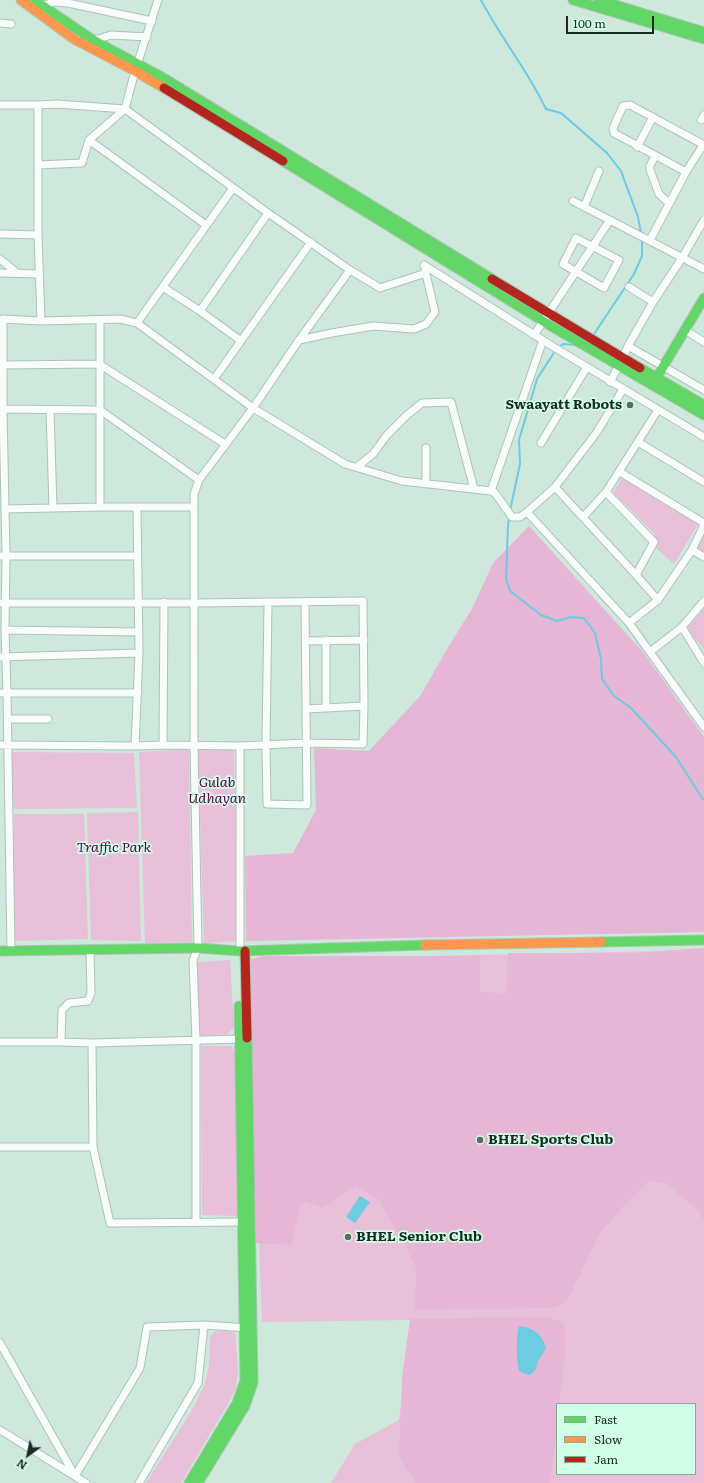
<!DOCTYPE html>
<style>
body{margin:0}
#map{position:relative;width:704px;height:1483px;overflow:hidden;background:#cee8db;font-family:Literata,serif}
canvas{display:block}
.legend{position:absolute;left:556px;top:1403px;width:140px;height:72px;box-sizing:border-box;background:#d1ffe7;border:1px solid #87aa98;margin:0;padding:5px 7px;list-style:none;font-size:12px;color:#182a21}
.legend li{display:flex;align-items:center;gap:8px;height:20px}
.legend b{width:20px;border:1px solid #87aa98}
.north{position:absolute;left:8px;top:1435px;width:40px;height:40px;-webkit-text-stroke:3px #d1ffe7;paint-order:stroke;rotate:213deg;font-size:11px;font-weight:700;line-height:16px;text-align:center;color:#182a21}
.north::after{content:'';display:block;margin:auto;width:14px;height:18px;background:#182a21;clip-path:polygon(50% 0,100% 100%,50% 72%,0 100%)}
.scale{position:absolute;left:566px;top:16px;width:88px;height:18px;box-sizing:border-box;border:2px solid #182a21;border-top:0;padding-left:5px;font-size:12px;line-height:14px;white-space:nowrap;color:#182a21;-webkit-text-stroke:3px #d1ffe7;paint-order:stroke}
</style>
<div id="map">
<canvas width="704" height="1483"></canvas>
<ul class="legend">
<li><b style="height:5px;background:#63d668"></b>Fast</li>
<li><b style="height:5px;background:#ff974d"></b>Slow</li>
<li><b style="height:5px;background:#b3261e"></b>Jam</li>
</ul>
<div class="north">N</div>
<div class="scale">100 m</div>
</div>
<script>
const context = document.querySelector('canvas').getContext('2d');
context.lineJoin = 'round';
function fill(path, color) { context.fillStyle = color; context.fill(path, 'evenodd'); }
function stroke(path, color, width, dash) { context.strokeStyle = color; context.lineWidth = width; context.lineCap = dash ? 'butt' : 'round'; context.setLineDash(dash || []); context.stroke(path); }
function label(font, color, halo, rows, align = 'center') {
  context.font = font + ' Literata,serif'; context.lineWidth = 3.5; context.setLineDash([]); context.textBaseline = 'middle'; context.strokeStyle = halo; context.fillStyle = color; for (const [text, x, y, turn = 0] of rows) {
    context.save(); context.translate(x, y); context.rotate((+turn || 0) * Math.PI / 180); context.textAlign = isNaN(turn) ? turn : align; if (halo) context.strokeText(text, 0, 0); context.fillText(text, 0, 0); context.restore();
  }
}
const green = new Path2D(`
 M622,478L699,523L674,564L657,549L654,533L614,494V491Z
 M704,533V552L696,548Z
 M704,609V649L687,629Z
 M189,749L192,942L145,943L139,752Z
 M198,749H234L238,941L204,943Z
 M11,752L134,753L137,808L14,809Z
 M138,812L141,941L91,940L87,813Z
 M14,814H84L88,939L13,941Z
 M704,950V1483H331L355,1444L399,1420L410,1320L262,1322L249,960ZM557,1404H695V1474H557Z
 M230,960L234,1027L228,1034L200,1036L196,962Z
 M201,1046H231L235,1053L239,1216L202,1215Z
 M215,1331H233L235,1333L238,1368L236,1388L225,1409L181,1483H146L194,1407L204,1386L209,1367L210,1336Z`);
const forest = new Path2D(`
 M529,526L643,652L704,737V932L246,941L245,856L293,853L316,810L314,748L369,751L421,695L447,649L472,609L493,563Z
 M704,948V1220L698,1210L666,1183L649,1181L628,1201L601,1231L566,1303L552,1308L415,1310L416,1268L403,1242L379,1200L356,1186L322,1208L305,1201L299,1207L292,1245L255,1243L249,960L262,956H480V992L506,993L508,953H634Z
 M543,1317L558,1320L565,1324V1351L559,1404H557V1428L550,1483H416L399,1458L402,1379L410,1319Z`);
const water = new Path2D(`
 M360,1196L370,1202L355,1223L346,1217Z
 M519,1326C534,1328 541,1333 546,1348L538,1361L536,1369L530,1375L525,1374L519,1371C516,1359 516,1337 519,1326Z`);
const stream = new Path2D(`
 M481,0C501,38 528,71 546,109L561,113L607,153L621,171L638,217L641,233
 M592,337L634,274L642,256V239
 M558,348L563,344L576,345
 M510,511L520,464L519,440L537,379L555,351
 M509,518L508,526L506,579L510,591L541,615L557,621L571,617L584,618L595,633L601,659L602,679L614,696L631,708L676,757L702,798L704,799`);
const street = new Path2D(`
 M42,6L54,2L68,3L152,21
 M0,23L11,24
 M92,41L111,35L147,37
 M0,105H38L57,104L125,109L268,213L350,270L380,288L426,273
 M38,105V235L41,321
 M701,120L704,115
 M89,140L125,109L135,71L158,0
 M637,147L653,117
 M655,156L650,166V170L659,194L669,203
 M38,165L82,163L89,140L206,225
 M686,172L614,133L613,128L623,106L630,105L704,145
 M573,201L704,269
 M584,207L599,171
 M0,234L38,235
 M576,238L619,260L604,288L563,264Z
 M650,240L686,172L703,145
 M0,259L17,273
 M424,265L552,346L704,437
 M0,273L38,274
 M163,287L200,311L241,341
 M629,287L653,302
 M200,311L268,213
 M100,320V507
 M137,323L233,188
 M685,330L704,342
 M534,335L610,220
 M299,340L332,333L373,326L414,329L426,324L435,312L425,270
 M628,346L704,390
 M2,365L99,364L225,444
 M214,379L311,242
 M610,382L623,358L628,346L653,302L682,258L704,220
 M3,409L100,410L199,480
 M50,410L53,508
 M638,442L704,482
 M541,443L587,367
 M426,448V484
 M357,467L373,454L387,435L406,416L422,403L451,402L474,489
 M620,472L704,523
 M555,487L636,575L658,600
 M491,491L543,340
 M606,492L654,542L636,575
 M5,509L100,507H193
 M527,512L629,623L704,727
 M583,517L606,492L658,410
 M692,550L704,557
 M0,556H137
 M268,602L266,745L267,804L307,805L305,602
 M629,623L658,600L692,550L704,525
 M682,627L704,663
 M5,630L139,632
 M306,641L364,640
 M650,652L682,627L704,601
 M0,657L139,653
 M0,693H138
 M326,708V640
 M306,709L364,706
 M8,719H48
 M0,745L135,746L163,745L240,746L306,743L363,744L364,706L363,601L194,603H0
 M163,745L164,602
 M135,746L139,653L137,507
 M240,746V951
 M11,951L7,693L5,630L6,556L3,409V319L41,321L120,319L137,323L253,408L345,464L402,481L491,491L495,493L512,517H520L527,512L555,487L597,432L623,389
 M0,1042H61L92,1043L242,1039
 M61,1042L62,1010L69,1003L88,1001L91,993L90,950
 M92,1043L93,1147L110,1223L246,1222
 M0,1147H93
 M196,1222V1040L193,960L198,948L194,746V494L199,480L253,408L299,340L350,270
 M0,1343L75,1476L140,1368L147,1327L204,1325L249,1328
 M0,1430L86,1483
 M139,1483L198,1383L204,1325`);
const fast = new Path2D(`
 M34,0L93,40L162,77L492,279
 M573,0L704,39
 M599,0L704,32
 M283,161L551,326L704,415
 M640,368L704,405
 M657,377L704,298
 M601,942L704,940
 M0,951L198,948L240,951L425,945
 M189,1483L237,1403L245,1381L239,1006
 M198,1483L245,1406L253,1383L247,1038`);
const slow = new Path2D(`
 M21,0L74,39L135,71L164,88
 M425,945L601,942`);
const jam = new Path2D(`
 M164,88L283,161
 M492,279L640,368
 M245,951L247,1038`);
const markers = [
 [630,405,4,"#586c62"],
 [480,1140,4,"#586c62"],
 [348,1237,4,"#586c62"]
];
const poiNames = [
 ["Swaayatt Robots",622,405,"right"],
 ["BHEL Sports Club",488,1140],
 ["BHEL Senior Club",356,1237]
];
const parkNames = [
 ["Gulab",217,783],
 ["Udhayan",217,799],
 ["Traffic Park",114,848]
];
fill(green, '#e8c0da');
fill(forest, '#e5b6d5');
fill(water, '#6dcbe2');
stroke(stream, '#6dcbe2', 2);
stroke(street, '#aec3b8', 9);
stroke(fast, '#aec3b8', 11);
stroke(slow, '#aec3b8', 11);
stroke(jam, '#aec3b8', 11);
stroke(street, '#f8fcfa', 7);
stroke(fast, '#63d668', 9);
stroke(slow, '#ff974d', 9);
stroke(jam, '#b3261e', 9);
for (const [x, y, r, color] of markers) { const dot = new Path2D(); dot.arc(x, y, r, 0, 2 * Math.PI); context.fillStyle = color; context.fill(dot); stroke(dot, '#d1ffe7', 1.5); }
label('bold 14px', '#182a21', '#d1ffe7', poiNames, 'left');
label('italic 14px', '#620049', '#d1ffe7', parkNames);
</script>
